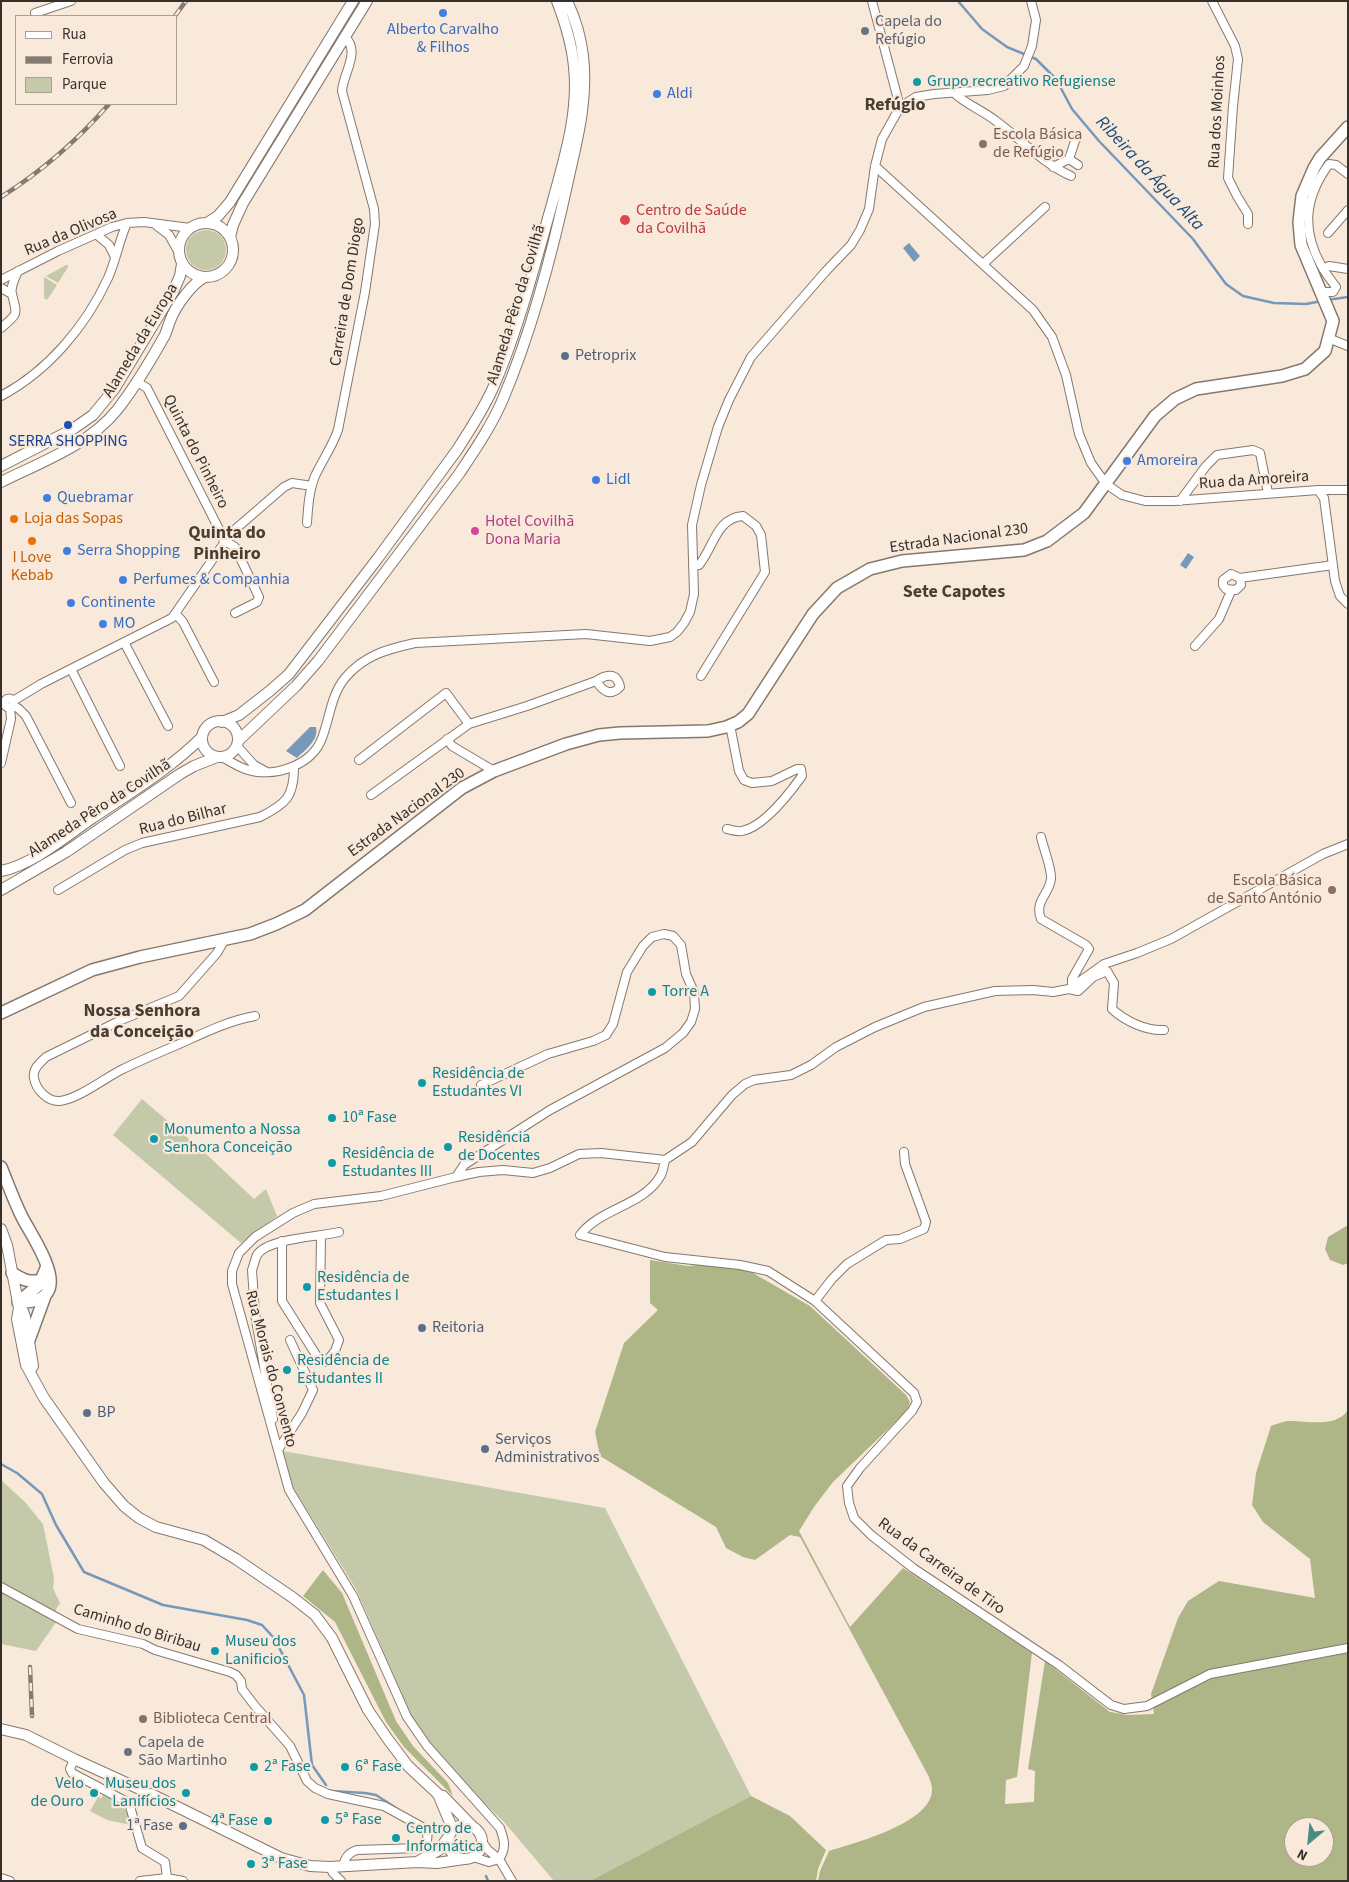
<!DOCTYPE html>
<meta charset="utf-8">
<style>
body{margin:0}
#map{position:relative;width:1349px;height:1882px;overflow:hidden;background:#f9e9db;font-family:"Source Sans 3",sans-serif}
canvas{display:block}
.frame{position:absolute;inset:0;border:2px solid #36302b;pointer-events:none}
.legend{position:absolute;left:15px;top:15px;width:162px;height:90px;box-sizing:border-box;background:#f9e9db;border:1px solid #ab9f95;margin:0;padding:6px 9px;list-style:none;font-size:15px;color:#36302b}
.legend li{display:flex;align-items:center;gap:10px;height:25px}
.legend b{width:25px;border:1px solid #ab9f95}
.north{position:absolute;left:1284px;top:1817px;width:50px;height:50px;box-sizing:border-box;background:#f9e9db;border:1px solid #ab9f95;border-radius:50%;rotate:208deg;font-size:14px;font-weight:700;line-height:20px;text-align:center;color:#36302b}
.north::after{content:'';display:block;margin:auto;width:18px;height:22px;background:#478d83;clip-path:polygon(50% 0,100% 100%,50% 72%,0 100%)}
</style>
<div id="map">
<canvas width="1349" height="1882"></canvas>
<div class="frame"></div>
<ul class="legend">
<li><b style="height:6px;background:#fff"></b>Rua</li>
<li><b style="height:6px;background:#847a71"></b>Ferrovia</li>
<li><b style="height:14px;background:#c4c9aa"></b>Parque</li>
</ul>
<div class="north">N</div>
</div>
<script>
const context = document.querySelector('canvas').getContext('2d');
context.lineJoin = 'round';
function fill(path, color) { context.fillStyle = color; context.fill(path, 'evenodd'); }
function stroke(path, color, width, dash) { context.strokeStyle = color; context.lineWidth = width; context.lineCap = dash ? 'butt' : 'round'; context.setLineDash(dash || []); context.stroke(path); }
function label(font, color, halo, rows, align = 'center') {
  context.font = font + ' "Source Sans 3",sans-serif'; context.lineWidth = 4.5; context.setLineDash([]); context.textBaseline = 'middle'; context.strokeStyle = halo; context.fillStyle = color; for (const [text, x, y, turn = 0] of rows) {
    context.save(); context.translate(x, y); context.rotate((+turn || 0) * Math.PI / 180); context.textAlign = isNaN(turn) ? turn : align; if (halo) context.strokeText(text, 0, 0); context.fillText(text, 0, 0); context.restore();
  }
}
const green = new Path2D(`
 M186 250a20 20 0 1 1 40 0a20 20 0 1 1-40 0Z
 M66,265H68V267L58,283L46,276Z
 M44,277L57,285L47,300L44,298Z
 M142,1099L204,1152L254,1199L266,1189L277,1216L241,1243L113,1135Z
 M283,1451L605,1508L751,1796L590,1881H554L504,1822L470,1790L427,1743L411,1715L356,1589L293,1487Z
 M1,1480L25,1502L43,1524L54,1578L53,1588L60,1603L56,1609L57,1621L36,1651L1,1644Z
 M103,1795C121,1805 126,1804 131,1825L107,1820L90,1811L98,1797L101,1798Z`);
const forest = new Path2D(`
 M1348,1225V1263L1343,1265L1330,1260L1325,1249L1328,1237Z
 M650,1260L688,1266L710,1264L746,1269L810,1306L906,1395L910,1402L907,1411L833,1482L814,1507L799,1531L850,1627L903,1568L1032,1653L1017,1777L1006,1780L1005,1804L1034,1802L1035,1771L1028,1769L1045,1661L1110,1712L1128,1715L1154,1714L1151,1694L1178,1618L1188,1601L1219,1581L1315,1598L1310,1559L1263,1522L1252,1505L1256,1473L1271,1426C1276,1424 1282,1422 1287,1421C1306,1420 1335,1429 1348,1410V1881H818L820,1871L829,1851C854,1843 933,1823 932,1789C932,1785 930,1781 929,1777L800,1537L790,1535L755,1560L743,1557L726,1548L716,1527L600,1456L595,1432L624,1343L658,1310L650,1303ZM1294,1827H1324V1857H1294Z
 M323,1570L342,1593L396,1721L413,1746L448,1783L453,1796L404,1747L386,1722L335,1622L303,1596Z
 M751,1796L790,1816L826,1850L818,1869L816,1881H590Z`);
const water = new Path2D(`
 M909,243L920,256L914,262L903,248Z
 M1188,553L1194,557L1186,569L1180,565Z
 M310,727H316C319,740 306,749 297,758L286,751Z`);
const stream = new Path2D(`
 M958,1L982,29L1007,47L1036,59L1056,79L1072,109L1099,141L1193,239L1226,284L1243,296L1274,303L1306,304L1322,301
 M1327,300L1348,297
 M1,1464L17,1473L42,1494L56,1525L84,1572L163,1605L247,1620L262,1625L274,1638L304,1695L312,1765L326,1785
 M331,1791L365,1793L376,1795L399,1810
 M486,1876L488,1881`);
const street = new Path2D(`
 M872,1L900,107
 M1212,1L1235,46L1238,59L1233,106L1228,178L1237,196L1248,214V224
 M35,13L71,1
 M953,92C965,104 982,110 996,121C1022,140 1041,162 1071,176
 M1069,159L1075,141L1078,136
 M875,166L1033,310L1052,337L1066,375L1079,434L1091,463L1106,484L1122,495L1145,501H1174L1318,490L1324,498L1335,581L1340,596L1348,604
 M1053,167L1069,159L1078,165
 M156,225L169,235L178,251
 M1328,233L1348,210
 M96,234L109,245L115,257
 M983,264L1045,207
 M1323,269L1329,266L1348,269
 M1,280L58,251L112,227L127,223L144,222L190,228
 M1,288L12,294
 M1321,292H1333L1336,287C1331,280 1325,273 1321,265C1301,229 1305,197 1329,164L1336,165L1348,174
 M1,328C19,313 17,315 12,294C10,287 15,278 18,271
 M1328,338L1348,346
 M1,396C48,371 86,326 108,278C116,260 119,241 127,223
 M1318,490H1348
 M1180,501L1206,466L1217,455L1253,450L1260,453L1268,493
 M307,523C308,507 309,491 315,476C322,461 332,447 338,430L365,292L375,224L374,209L342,91C343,73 361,52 345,37
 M224,539L284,487L292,483L312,486
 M225,541L235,547L259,597L257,602L235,613
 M693,566L699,565C714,547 716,518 743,516L756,526L761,535L765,572L701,676
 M1240,578L1241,585L1236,590L1226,589L1223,585V580L1231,574L1240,578L1333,565
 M176,614L183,622L214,682
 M124,642L168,726
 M1195,646L1219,619L1231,591
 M71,669L120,766
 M4.5 703a4.5 4.5 0 1 1 9 0a4.5 4.5 0 1 1-9 0Z
 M13,701L41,684L172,618L224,543L223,537L147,388L137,382
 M13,705L19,709L26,716L71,803
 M447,739L452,746L494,771
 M237,746L254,765L265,771
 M222,757C229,761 237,766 245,769C272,779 312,766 322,738C330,717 331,695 345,678C364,655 388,649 415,643L586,634L650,641L670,637L677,632L684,623L690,612L694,594L692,525L701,485L718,427L729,400L751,357L826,271L851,245L860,230L869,209L875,166L882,139L900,107L916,97L934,94L988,90L1004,86L1024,66L1032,46L1036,20L1031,1
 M359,760L446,693L469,724
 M1,763L11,719L10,707
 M371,795L469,724L527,706L596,681C603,691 610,697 620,687C617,672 606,674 596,681
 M727,829C732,830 738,832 742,831C764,827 789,794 802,776L801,769H797L772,781L752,783L744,780L739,771L730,725
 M1041,837C1043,847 1052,869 1051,879C1049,895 1034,901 1041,919L1086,945L1089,949L1072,979V986
 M58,890L125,850L142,843L260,817C286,804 294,797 294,767
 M225,939L217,953L179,996L119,1021L46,1057C40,1063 32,1069 34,1078C36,1090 48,1102 60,1101C78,1099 105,1078 121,1070C139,1061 158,1053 177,1045C202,1034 227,1021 255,1016
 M1069,989L1078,991L1093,977L1107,971L1114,983L1112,1009C1125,1021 1146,1031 1164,1030
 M665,1160C664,1165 663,1171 661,1175C644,1206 600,1208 580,1235L665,1257L740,1265L768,1271L815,1301L914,1393L917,1402L912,1411L860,1468L847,1486L849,1503L854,1518L871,1535L913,1568L1059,1665L1111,1705L1124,1709L1147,1706L1210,1674L1348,1648
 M456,1177L464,1165L550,1110L665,1048L683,1033L691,1022L695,1009L694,992L686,974L681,945L673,936L664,934L652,937L643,946L627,972L613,1024L606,1035L593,1041L548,1054L481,1085
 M282,1241V1301L318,1358L321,1361L326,1362L335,1351L339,1340L320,1303L321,1236
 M815,1301L832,1279L847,1264L886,1240L900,1239L924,1229L926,1222L905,1164L904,1152
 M273,1419L255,1314L252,1270C254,1265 255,1259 257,1255C268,1238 319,1237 339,1232
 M278,1450L302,1413L313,1390L290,1340
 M1,1587L78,1629L143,1644L155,1650L230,1672L236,1675L241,1681L242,1689L255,1706L290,1746L307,1781L315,1788L328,1794L384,1806L424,1828C430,1836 428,1843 419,1848L357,1850C348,1853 346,1857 343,1865
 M74,1759L70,1769L72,1773L129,1803L142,1848L165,1862L167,1878
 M482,1842L488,1850L499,1859L512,1881
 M473,1857L489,1862L499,1859C507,1848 504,1839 500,1828L427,1746L407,1717L353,1596L289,1490L232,1284V1271L239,1253L255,1237L293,1213L314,1204L381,1196L456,1177L479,1172L503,1170L533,1173L550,1168L579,1154L601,1153L665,1160L692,1142L732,1095L745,1084L754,1080L791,1075L811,1065L836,1047L875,1027L924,1007L995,991L1033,990L1053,992L1069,989L1104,964L1137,953L1171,939L1323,854L1348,844
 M330,1867L333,1873L341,1881
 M1,1878L10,1881
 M140,1881L167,1878L183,1881`);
const secondary = new Path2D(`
 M207,223L218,216L230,202L353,1
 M179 250a27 27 0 1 1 54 0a27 27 0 1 1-54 0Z
 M230,237L233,225L243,203L367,1
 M1,466L73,429L93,415L115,388L173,292L180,276L182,264
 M1,482C41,462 89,445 117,410C135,387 151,360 165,335C167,330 168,326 170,321C175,307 192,283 205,277
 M202 739a18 18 0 1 1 36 0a18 18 0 1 1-36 0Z
 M222,722L239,715L271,690L289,674L378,558L457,450C470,430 483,410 493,388C518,331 535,264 552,204C564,159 579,114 574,67C572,44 565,22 557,1
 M238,741L296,686L318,661L459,474C475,450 492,425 503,399C533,328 553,251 569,176C578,137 588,97 583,56C581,38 575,18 567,1
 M1,871C32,865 65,837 91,819C128,794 170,769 202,737
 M1,890L66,852L180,774L194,766L217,757
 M1,1229L7,1245L19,1308L17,1319L26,1365L44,1398L104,1483L124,1506L139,1518L156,1527L204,1540L236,1559L292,1597L315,1615L332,1638L368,1710L387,1738L408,1766L438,1794L453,1830
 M19,1308L23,1311L25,1317L33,1366L31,1369
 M1,1729L26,1735L74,1759L144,1791
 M151,1794L281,1858L310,1866L330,1867L418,1862L437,1863L464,1859
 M438,1795L443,1796L473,1827
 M448 1842a17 17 0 1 1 34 0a17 17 0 1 1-34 0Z
 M419,1861L439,1850L449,1836`);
const primary = new Path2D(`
 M1,1013L92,970L140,957L250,934L276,924L305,910L462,788L494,771L566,744L599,735L620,733L708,731L726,727L738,722L748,714L813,614L837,588L870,569L902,561L1024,550L1047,541L1084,513L1155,416L1175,399L1196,389L1282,376L1305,369L1325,351L1333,321L1301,245L1299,222L1302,196L1314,168L1320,158L1348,127
 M1,1167C8,1184 14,1201 22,1217C36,1244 80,1304 18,1302
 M12,1273C23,1280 29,1283 42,1280
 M18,1302L39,1285L47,1266
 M29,1340L45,1296`);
const rail = new Path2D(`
 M175,16L186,1
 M1,197C42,171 77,141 109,104
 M30,1667L32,1716`);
const markers = [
 [443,13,5,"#3f7fe0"],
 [865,31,5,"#6b7280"],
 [917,82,5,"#0f9aa8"],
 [657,94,5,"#3f7fe0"],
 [983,144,5,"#8d6e63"],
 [625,220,6,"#e0444e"],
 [565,356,5,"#5c6f8a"],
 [68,425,5,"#1a4fb4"],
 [1127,461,5,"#3f7fe0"],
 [596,480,5,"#3f7fe0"],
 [47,498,5,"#3f7fe0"],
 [14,519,5,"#e8710a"],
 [475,531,5,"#d1479c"],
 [32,541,5,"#e8710a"],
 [67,551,5,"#3f7fe0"],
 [123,580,5,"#3f7fe0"],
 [71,603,5,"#3f7fe0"],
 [103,624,5,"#3f7fe0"],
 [1332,890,5,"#8d6e63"],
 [652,992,5,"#0f9aa8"],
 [422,1083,5,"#0f9aa8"],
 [332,1118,5,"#0f9aa8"],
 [154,1139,5,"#0f9aa8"],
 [448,1147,5,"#0f9aa8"],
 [332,1163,5,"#0f9aa8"],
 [307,1287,5,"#0f9aa8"],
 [422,1328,5,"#5c6f8a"],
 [287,1370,5,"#0f9aa8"],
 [87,1413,5,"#5c6f8a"],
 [485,1449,5,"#5c6f8a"],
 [215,1651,5,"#0f9aa8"],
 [143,1719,5,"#8d6e63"],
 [128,1752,5,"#6b7280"],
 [254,1767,5,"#0f9aa8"],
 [345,1767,5,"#0f9aa8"],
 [94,1793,5,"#0f9aa8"],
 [186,1793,5,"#0f9aa8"],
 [325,1820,5,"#0f9aa8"],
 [268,1821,5,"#0f9aa8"],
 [183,1826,5,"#5c6f8a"],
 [396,1838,5,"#0f9aa8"],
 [251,1864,5,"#0f9aa8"]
];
const worshipNames = [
 ["Capela do",875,22],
 ["Refúgio",875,40],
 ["Capela de",138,1743],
 ["São Martinho",138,1761]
];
const shopNames = [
 ["Alberto Carvalho",443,30,"center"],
 ["& Filhos",443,48,"center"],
 ["Aldi",667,94],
 ["Amoreira",1137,461],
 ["Lidl",606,480],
 ["Quebramar",57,498],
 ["Serra Shopping",77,551],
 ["Perfumes & Companhia",133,580],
 ["Continente",81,603],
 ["MO",113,624]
];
const cultureNames = [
 ["Grupo recreativo Refugiense",927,82],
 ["Torre A",662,992],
 ["Residência de",432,1074],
 ["Estudantes VI",432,1092],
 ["10ª Fase",342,1118],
 ["Monumento a Nossa",164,1130],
 ["Senhora Conceição",164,1148],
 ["Residência",458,1138],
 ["de Docentes",458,1156],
 ["Residência de",342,1154],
 ["Estudantes III",342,1172],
 ["Residência de",317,1278],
 ["Estudantes I",317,1296],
 ["Residência de",297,1361],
 ["Estudantes II",297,1379],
 ["Museu dos",225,1642],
 ["Lanificios",225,1660],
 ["2ª Fase",264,1767],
 ["6ª Fase",355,1767],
 ["Velo",84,1784,"right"],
 ["de Ouro",84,1802,"right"],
 ["Museu dos",176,1784,"right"],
 ["Lanifícios",176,1802,"right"],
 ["5ª Fase",335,1820],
 ["4ª Fase",258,1821,"right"],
 ["Centro de",406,1829],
 ["Informática",406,1847],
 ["3ª Fase",261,1864]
];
const streetNames = [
 ["Rua dos Moinhos",1218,112,-87],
 ["Rua da Olivosa",71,233,-23],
 ["Carreira de Dom Diogo",348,292,-81],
 ["Alameda Pêro da Covilhã",517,305,-73],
 ["Alameda da Europa",141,341,-59],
 ["Quinta do Pinheiro",195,452,63],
 ["Rua da Amoreira",1254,481,-4],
 ["Estrada Nacional 230",959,539,-8],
 ["Alameda Pêro da Covilhã",100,809,-33],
 ["Estrada Nacional 230",407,813,-36],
 ["Rua do Bilhar",183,820,-14],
 ["Rua Morais do Convento",270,1369,75],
 ["Rua da Carreira de Tiro",941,1567,36],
 ["Caminho do Biribau",137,1629,17]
];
const educationNames = [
 ["Escola Básica",993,135],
 ["de Refúgio",993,153],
 ["Escola Básica",1322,881,"right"],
 ["de Santo António",1322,899,"right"],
 ["Biblioteca Central",153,1719]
];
const healthNames = [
 ["Centro de Saúde",636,211],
 ["da Covilhã",636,229]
];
const serviceNames = [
 ["Petroprix",575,356],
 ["Reitoria",432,1328],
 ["BP",97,1413],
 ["Serviços",495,1440],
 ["Administrativos",495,1458],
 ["1ª Fase",173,1826,"right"]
];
const transitNames = [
 ["SERRA SHOPPING",68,442]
];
const foodNames = [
 ["Loja das Sopas",24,519],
 ["I Love",32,558,"center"],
 ["Kebab",32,576,"center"]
];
const hotelNames = [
 ["Hotel Covilhã",485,522],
 ["Dona Maria",485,540]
];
const neighbourhoodNames = [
 ["Refúgio",895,106],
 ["Quinta do",227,534],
 ["Pinheiro",227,555],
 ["Sete Capotes",954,593],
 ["Nossa Senhora",142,1012],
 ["da Conceição",142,1033]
];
const waterNames = [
 ["Ribeira da Água Alta",1149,174,47]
];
fill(green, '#c4c9aa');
fill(forest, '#aeb587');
fill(water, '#7698ba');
stroke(stream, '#7698ba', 2.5);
stroke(street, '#86786c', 10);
stroke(secondary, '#86786c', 12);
stroke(primary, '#86786c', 14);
stroke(street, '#fff', 8);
stroke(secondary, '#fff', 10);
stroke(primary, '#fff', 11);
stroke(rail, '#847a71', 4.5);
stroke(rail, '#f9e9db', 2.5, [8]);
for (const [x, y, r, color] of markers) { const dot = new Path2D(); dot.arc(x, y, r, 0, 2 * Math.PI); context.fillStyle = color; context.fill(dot); stroke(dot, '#f9e9db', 2); }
label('16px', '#5b616d', '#f9e9db', worshipNames, 'left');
label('16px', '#366cbe', '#f9e9db', shopNames, 'left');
label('16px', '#0d838f', '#f9e9db', cultureNames, 'left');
label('16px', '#36302b', '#f9e9db', streetNames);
label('16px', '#785e54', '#f9e9db', educationNames, 'left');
label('16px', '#be3a42', '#f9e9db', healthNames, 'left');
label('16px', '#4e5e75', '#f9e9db', serviceNames, 'left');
label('16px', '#164399', '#f9e9db', transitNames);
label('16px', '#c56008', '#f9e9db', foodNames, 'left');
label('16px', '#b23c85', '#f9e9db', hotelNames, 'left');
label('bold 18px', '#4a3d32', '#f9e9db', neighbourhoodNames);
label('italic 18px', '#184b78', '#f9e9db', waterNames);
</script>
